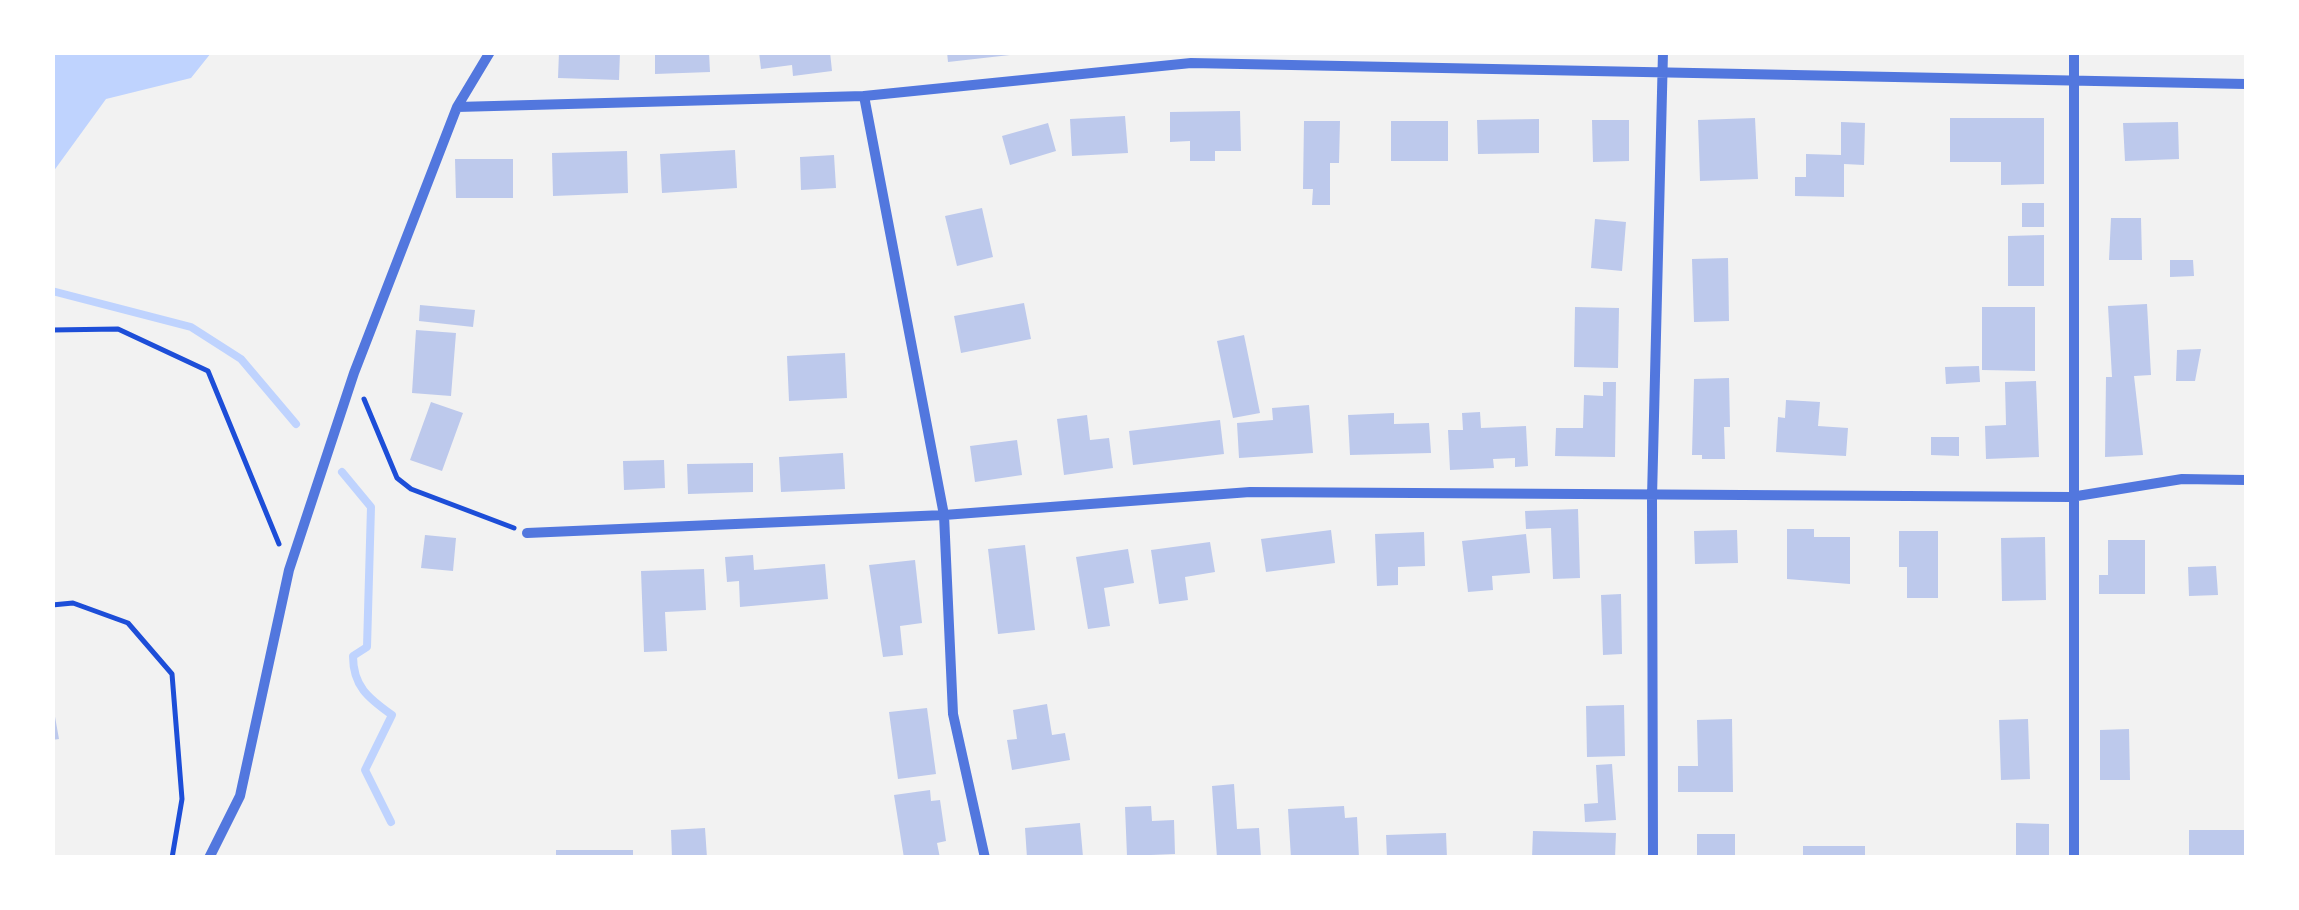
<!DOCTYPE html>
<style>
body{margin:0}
#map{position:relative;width:2299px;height:910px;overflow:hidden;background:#f2f2f2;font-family:"Libre Baskerville",serif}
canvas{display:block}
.frame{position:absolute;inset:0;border:55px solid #fff;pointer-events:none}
</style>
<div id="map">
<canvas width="2299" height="910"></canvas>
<div class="frame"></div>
</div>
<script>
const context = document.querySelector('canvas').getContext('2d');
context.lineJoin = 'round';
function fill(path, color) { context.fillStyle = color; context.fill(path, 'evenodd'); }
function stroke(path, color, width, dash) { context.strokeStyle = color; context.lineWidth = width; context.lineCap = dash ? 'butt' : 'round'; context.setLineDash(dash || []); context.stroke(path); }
const water = new Path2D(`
 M53,52H211V53L191,78L106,99L53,172Z`);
const stream = new Path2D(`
 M52,291L191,327L241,359L296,424
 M342,472L371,507L367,647L353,656C353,686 368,698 392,715L365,770L391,822`);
const building = new Path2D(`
 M559,52H620L619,80L558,78Z
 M655,52H709L710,72L655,74Z
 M759,52H830L832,71L793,76L792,65L761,69Z
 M947,52H1010V55L948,62Z
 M1240,111L1241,151H1215V161H1190V141L1170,142V112Z
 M1125,116L1128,153L1072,156L1070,119Z
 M1755,118L1758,179L1700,181L1698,120Z
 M1950,118H2044V184L2001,185V162H1950Z
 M1539,119V153L1478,154L1477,120Z
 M1592,120H1629V161L1593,162Z
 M1304,121H1340L1339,163H1330V205H1312L1313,189H1303Z
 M1391,121H1448V161H1391Z
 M1841,122L1865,123L1864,165L1844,164V197L1795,196V177H1806V154L1841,155Z
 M2178,122L2179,159L2125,161L2123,123Z
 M1048,123L1056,151L1010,165L1002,136Z
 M735,150L737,188L662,193L660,154Z
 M627,151L628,193L553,196L552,153Z
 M834,155L836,188L801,190L800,157Z
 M455,159H513V198H456Z
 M2022,203H2044V227H2022Z
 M982,208L993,257L957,266L945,216Z
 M2111,218H2141L2142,260H2109Z
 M1595,219L1626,222L1622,271L1591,268Z
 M2044,235V286H2008V236Z
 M1728,258L1729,321L1694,322L1692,259Z
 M2170,260H2193L2194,276L2170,277Z
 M1024,303L1031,339L961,353L954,316Z
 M2147,304L2151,375L2134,376L2143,455L2105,457L2106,377H2112L2108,306Z
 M420,305L475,310L473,327L419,321Z
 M1575,307L1619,308L1618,368L1574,367Z
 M1982,307H2035V371L1982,370Z
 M416,330L456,333L451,396L412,393Z
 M1244,335L1260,413L1233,418L1217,341Z
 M2201,349L2195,381H2176L2177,350Z
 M845,353L847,398L789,401L787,356Z
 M1979,366L1980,382L1946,384L1945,367Z
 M1729,378L1730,427H1724L1725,459H1702V455H1692L1694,379Z
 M2036,381L2039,457L1986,459L1985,426L2006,425L2005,382Z
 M1603,382H1616L1615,457L1555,456L1556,428H1583L1584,395L1603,396Z
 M1786,400L1820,402L1818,426L1848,428L1846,456L1776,452L1778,417L1785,418Z
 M431,402L463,413L442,471L410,460Z
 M1309,405L1313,453L1239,458L1237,423L1273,420L1272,408Z
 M1480,412L1481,428L1526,426L1528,466L1515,467V458L1493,459L1494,468L1450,470L1448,430H1463L1462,413Z
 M1394,413V424L1429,423L1431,453L1350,455L1348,415Z
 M1087,415L1090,440L1109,438L1113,468L1064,475L1057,419Z
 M1220,420L1224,454L1133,465L1129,431Z
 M1931,437H1959V456L1931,455Z
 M1017,440L1022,475L975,482L970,446Z
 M843,453L845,489L781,492L779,457Z
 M664,460L665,488L624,490L623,461Z
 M753,463V492L688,494L687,464Z
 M1578,509L1580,578L1553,579L1551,528L1526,529L1525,511Z
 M1787,529H1814V537H1850V584L1787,579Z
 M1331,530L1335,563L1266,572L1261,539Z
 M1737,530L1738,563L1695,564L1694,531Z
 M1899,531H1938V598H1907V567H1899Z
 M1424,532L1425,566L1398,567V585L1377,586L1375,534Z
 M1526,534L1530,573L1492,576L1493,590L1468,592L1462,541Z
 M425,535L456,538L453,571L421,568Z
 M2045,537L2046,600L2002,601L2001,538Z
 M2108,540H2145V594H2099V575H2108Z
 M1210,542L1215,572L1185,577L1188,600L1159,604L1151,550Z
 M1025,545L1035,630L998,634L988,549Z
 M1128,549L1134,583L1104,588L1110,626L1088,629L1076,557Z
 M753,555L754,570L825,564L828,599L740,607L739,581L727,582L725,557Z
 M915,560L922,623L900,626L903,655L883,657L869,565Z
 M2216,566L2218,595L2189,596L2188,567Z
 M704,569L706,610L665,612L667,651L644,652L641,571Z
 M1621,594L1622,654L1603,655L1601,595Z
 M52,700L59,739L52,740Z
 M1047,704L1052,735L1065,733L1070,760L1012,770L1007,740L1017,739L1013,710Z
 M1624,705L1625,756L1587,757L1586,706Z
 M927,708L936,774L898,779L889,712Z
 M1732,719L1733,792H1678V766H1698L1697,720Z
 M2028,719L2030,779L2001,780L1999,720Z
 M2129,729L2130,780H2100V730Z
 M1612,764L1616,820L1585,822L1584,804L1598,803L1596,765Z
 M1234,784L1237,829L1259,828L1261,858H1217L1212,786Z
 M930,790L931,801L940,800L946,841L937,843L940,858H904L894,795Z
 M1151,806L1152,821L1174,820L1175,854L1127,856L1125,807Z
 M1344,806L1345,818L1357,817L1359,858H1291L1288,809Z
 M1080,823L1083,857L1027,858L1025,828Z
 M2016,823L2049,824V858H2016Z
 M705,828L707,858H672L671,830Z
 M2189,830H2246V858H2189Z
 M1533,831L1616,833L1615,858H1532Z
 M1446,833L1447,858H1387L1386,835Z
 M1697,834H1735V858H1697Z
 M1803,846H1865V858H1803Z
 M556,850H633V858H556Z`);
const path = new Path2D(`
 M52,330L118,329L208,371L279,544
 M364,399L397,478L411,489L514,528
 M52,605L73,603L128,623L172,674L182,799L172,858`);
const minor = new Path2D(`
 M864,96L944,515L953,714L985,858
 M457,107L864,96L1191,63L2246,84
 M527,533L944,515L1250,492L2071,497L2182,479L2246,480
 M209,858L240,796L289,570L354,373L457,107L490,52
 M1653,858L1652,497L1663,52
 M2074,858V52`);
fill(water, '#bfd3fe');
stroke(stream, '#bfd3fe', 8);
fill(building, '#bdc9ec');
stroke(path, '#1d4ed8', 5);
stroke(minor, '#5277de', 10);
</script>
